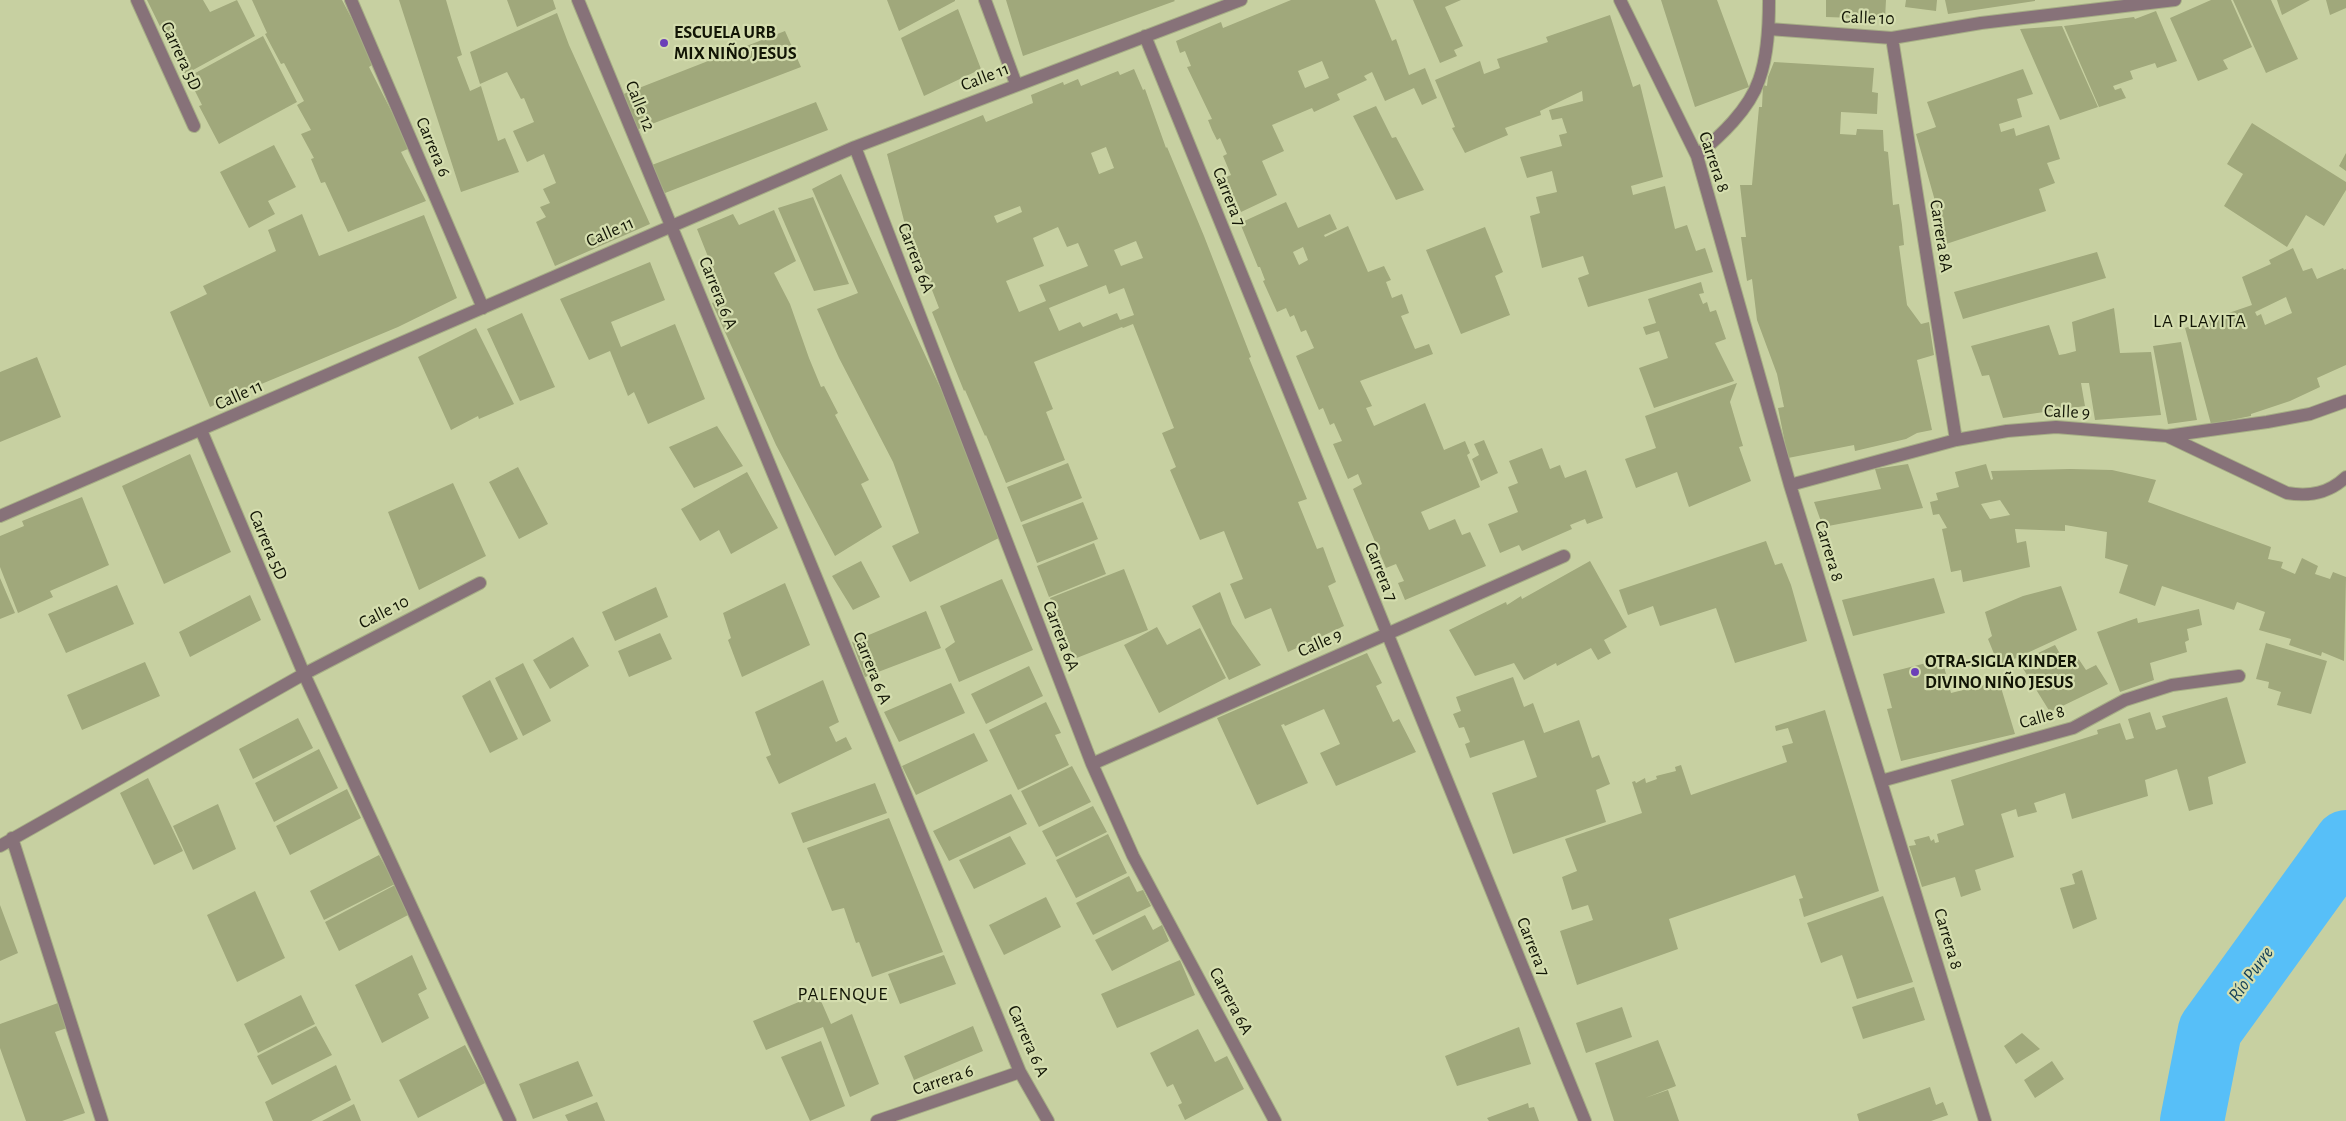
<!DOCTYPE html>
<meta charset="utf-8">
<style>
body{margin:0}
canvas{display:block;background:#c7d0a1}
</style>
<canvas width="2346" height="1121"></canvas>
<script>
const context = document.querySelector('canvas').getContext('2d');
context.lineJoin = 'round';
function stroke(path, color, width, dash) { context.strokeStyle = color; context.lineWidth = width; context.lineCap = dash ? 'butt' : 'round'; context.setLineDash(dash || []); context.stroke(path); }
function fill(path, color) { context.fillStyle = color; context.fill(path, 'evenodd'); }
function label(font, color, halo, rows, align = 'center') {
  context.font = font + ' "Alegreya Sans",sans-serif'; context.lineWidth = 4.5; context.setLineDash([]); context.textBaseline = 'middle'; context.strokeStyle = halo; context.fillStyle = color; for (const [text, x, y, turn = 0] of rows) {
    context.save(); context.translate(x, y); context.rotate((+turn || 0) * Math.PI / 180); context.textAlign = isNaN(turn) ? turn : align; if (halo) context.strokeText(text, 0, 0); context.fillText(text, 0, 0); context.restore();
  }
}
const river = new Path2D(`
 M2192,1121L2210,1030L2346,842`);
const building = new Path2D(`
 M147,0H203L210,12L237,0L255,36L184,75Z
 M252,0H342L375,63L369,67L410,148L401,152L426,201L348,232L325,182L321,183L311,159L314,158L301,134L311,130L297,105L304,101L284,63L281,64L265,34L267,33Z
 M399,0H446L462,55L457,57L470,91L481,86L498,141L505,138L519,172L461,192Z
 M507,0H553L556,9L517,27Z
 M887,0H955V1L899,31Z
 M1006,0H1174L1175,1L1023,56Z
 M1291,0H1375L1392,41L1396,39L1409,75L1425,68L1437,98L1422,105L1414,88L1385,101L1372,72L1364,76L1367,80L1337,94L1340,100L1314,112L1312,108L1272,125L1284,151L1262,161L1277,195L1241,212L1234,196L1229,199L1221,179L1231,175L1223,156L1227,154L1220,138L1217,140L1212,130L1208,120L1212,119L1187,67L1191,66L1185,51L1180,53L1176,41L1221,22L1223,28ZM1322,61L1329,78L1305,88L1298,71Z
 M1413,0H1461L1445,7L1463,46L1454,50L1457,56L1440,63Z
 M1661,0H1717L1749,87L1695,107Z
 M1826,0H1886L1885,19L1826,17Z
 M1906,0H1937L1936,11L1905,7Z
 M1945,0H2035V1L1948,14Z
 M2211,0H2231L2252,47L2223,60L2228,69L2198,81L2170,18Z
 M2233,0H2271L2298,59L2266,73Z
 M2277,0H2310L2282,15Z
 M2326,0H2346V8L2330,15Z
 M958,9L981,69L924,96L901,38Z
 M2156,11L2177,61L2157,68L2155,63L2130,71L2133,79L2113,86L2115,90L2121,88L2126,98L2099,107L2064,26L2134,17L2135,19Z
 M557,13L569,45L650,224L555,266L536,222L546,217L540,207L550,203L543,189L556,183L544,154L527,162L513,131L534,122L524,98L521,99L507,72L480,84L470,52Z
 M1610,15L1633,87L1640,84L1663,177L1631,186L1633,195L1665,186L1675,229L1687,225L1696,251L1705,248L1713,272L1588,307L1578,278L1589,274L1583,256L1542,268L1530,216L1540,213L1536,197L1557,192L1552,171L1527,178L1520,157L1562,146L1559,135L1567,133L1562,118L1552,120L1549,110L1583,101L1582,91L1540,111L1541,115L1505,128L1508,135L1465,153L1452,128L1455,127L1435,80L1480,61L1484,74L1500,68L1497,59L1548,42L1546,37Z
 M2062,26L2098,107L2060,120L2020,29Z
 M785,31L801,67L636,130L621,95Z
 M263,36L297,102L219,144L199,106L202,105L188,77Z
 M1774,62L1874,68L1872,92L1878,93L1877,114L1841,112L1840,134L1856,135L1857,129L1883,130L1884,151L1888,152L1893,205L1899,204L1902,225L1904,245L1899,246L1907,305L1921,324L1929,322L1934,355L1917,360L1932,430L1917,433L1906,439L1855,451L1854,445L1788,458L1778,408L1784,407L1777,374L1757,320L1752,279L1747,281L1741,237H1746L1740,185H1752L1759,107H1762L1763,85L1767,86L1768,77Z
 M1134,69L1143,90L1145,89L1166,148L1167,147L1204,236L1251,357L1249,358L1307,499L1298,502L1317,549L1323,547L1336,582L1328,586L1344,626L1288,652L1271,608L1245,619L1230,584L1243,579L1224,531L1200,540L1170,470L1176,467L1162,433L1174,428L1133,324L1123,328L1122,327L1034,362L1053,409L1046,412L1065,460L1006,483L986,435L985,436L965,390L964,391L932,312L939,308L918,254L913,256L887,154L983,115L986,122L1033,103L1031,95L1063,82L1064,85L1078,79L1081,86L1118,71L1120,75ZM1106,147L1114,168L1099,174L1091,153ZM1020,206L1022,212L997,223L994,216ZM1058,227L1067,247L1078,243L1088,266L1039,285L1046,301L1019,312L1006,281L1044,266L1033,238ZM1136,241L1143,258L1121,266L1114,250ZM1106,285L1109,294L1124,288L1134,315L1120,320L1117,313L1083,327L1080,322L1059,331L1049,308Z
 M2023,69L2033,94L2017,99L2022,117L1999,124L2001,132L2014,128L2016,136L2049,125L2060,159L2047,163L2055,183L2039,189L2046,211L1940,246L1933,225L1941,222L1916,134L1936,127L1927,102Z
 M816,102L828,130L665,193L652,165Z
 M1376,106L1392,138L1396,137L1424,190L1396,200L1353,116Z
 M2252,123L2346,182V190L2324,226L2306,215L2287,247L2224,206L2243,174L2227,164Z
 M274,145L296,187L268,201L275,214L249,228L220,172Z
 M2346,153V171L2339,166Z
 M841,174L952,413L1005,535L910,582L892,546L919,533L893,462L839,358L817,309L858,293L812,189Z
 M813,197L849,284L814,291L778,208Z
 M1286,202L1298,228L1330,214L1337,229L1324,235L1325,237L1348,226L1368,272L1384,266L1391,280L1386,282L1392,298L1402,294L1409,313L1401,316L1415,349L1429,344L1433,354L1360,381L1372,406L1366,408L1374,426L1425,403L1444,450L1465,441L1470,453L1467,455L1480,487L1421,512L1429,530L1455,519L1462,535L1470,532L1486,566L1405,600L1398,583L1404,581L1396,564L1386,568L1353,489L1362,484L1358,474L1348,479L1333,444L1342,441L1334,423L1330,425L1323,408L1319,410L1296,356L1314,348L1306,330L1301,332L1294,315L1290,317L1286,308L1277,312L1263,281L1265,280L1260,267H1258L1240,223ZM1303,247L1308,260L1299,265L1293,252Z
 M774,210L796,261L774,273L790,304L809,358L821,387L824,386L838,413L835,415L869,480L861,484L882,527L835,556L776,445L712,303L724,297L697,229L733,214L739,225Z
 M302,214L319,256L424,215L457,298L398,327L247,390L210,407L170,312L207,294L203,286L276,251L268,230Z
 M1485,227L1503,272L1495,276L1510,315L1461,334L1426,250Z
 M2293,248L2303,271L2312,268L2317,279L2343,268L2344,270L2346,269V365L2317,378L2320,387L2290,401L2251,414V416L2211,424L2185,328L2252,305L2242,277L2271,264L2269,260ZM2286,297L2292,313L2265,325L2261,314L2257,316L2255,312Z
 M2097,252L2106,278L1963,319L1954,292Z
 M650,262L665,300L611,322L621,347L675,324L705,399L648,424L634,392L628,396L610,351L589,360L560,299Z
 M1701,282L1704,293L1699,294L1703,304L1707,302L1710,312L1716,310L1726,339L1715,343L1734,381L1654,408L1639,368L1668,358L1659,331L1646,335L1643,327L1656,323L1648,299Z
 M2114,308L2120,353L2151,352L2161,415L2095,420L2089,383H2081L2085,406L2003,418L1989,375L1982,376L1971,346L2049,325L2059,355L2065,354L2076,351L2072,322Z
 M522,313L555,387L520,401L487,329Z
 M476,328L514,404L479,419L478,416L451,430L418,357Z
 M2181,342L2197,420L2168,424L2153,346Z
 M37,357L61,417L0,442V372Z
 M1737,383L1730,402L1743,446L1739,447L1751,481L1689,507L1677,472L1636,488L1625,459L1656,448L1645,416Z
 M717,426L743,466L694,488L669,447Z
 M1484,440L1498,473L1481,481L1472,459L1479,455L1474,444Z
 M1542,448L1550,469L1560,465L1565,478L1586,470L1603,518L1587,524L1585,519L1570,525L1572,529L1522,551L1519,545L1500,553L1488,524L1518,512L1508,487L1518,483L1509,461Z
 M190,454L231,552L164,584L122,486Z
 M1068,463L1082,498L1021,522L1007,487Z
 M1908,464L1923,508L1823,527L1814,502L1881,489L1875,469Z
 M1986,464L1991,480L1993,479L1991,471L2070,469L2112,470L2156,480L2148,502L2271,547L2268,559L2283,562L2281,568L2295,574L2302,558L2318,566L2315,574L2330,579L2333,572L2346,577L2344,661L2322,652L2321,656L2289,645L2291,639L2259,630L2265,612L2237,602L2234,610L2162,586L2155,606L2119,593L2128,565L2105,558L2107,532L2065,525V531L2015,529L2017,543L2026,541L2030,567L1963,582L1961,570L1951,572L1942,529L1947,528L1939,514L1933,515L1930,502L1938,500L1936,493L1959,487L1955,472ZM2000,500L2010,515L1990,519L1981,504Z
 M518,467L548,524L519,539L489,482Z
 M747,472L778,528L731,554L719,530L700,541L681,509Z
 M453,483L486,556L419,590L388,512Z
 M82,497L109,565L50,591L53,597L18,613L0,567V536L24,526L22,521Z
 M1083,502L1098,539L1037,563L1022,525Z
 M1766,541L1775,565L1782,563L1791,585L1807,641L1735,663L1716,608L1660,626L1653,606L1628,615L1619,590Z
 M1094,543L1106,574L1049,597L1037,566Z
 M861,561L880,597L853,610L832,576Z
 M1590,561L1627,627L1604,640L1611,653L1598,660L1591,648L1557,666L1556,663L1524,680L1514,663L1475,676L1449,630L1506,602L1507,605L1521,596L1522,599Z
 M1124,569L1148,630L1074,659L1050,598Z
 M0,578L15,613L0,619Z
 M1934,578L1945,613L1853,636L1842,600Z
 M1002,579L1033,650L959,682L945,649L955,642L940,606Z
 M785,583L810,645L742,677L728,640L731,638L723,613Z
 M117,585L134,624L66,653L48,614Z
 M2061,586L2077,630L1999,666L1988,639L1992,636L1985,612L2023,596Z
 M656,587L668,617L615,641L602,612Z
 M1220,592L1232,624L1261,665L1229,680L1192,606Z
 M250,595L261,620L190,657L179,632Z
 M2199,609L2202,625L2187,629L2189,640L2185,642L2187,652L2150,663L2154,680L2120,692L2097,632L2137,618L2138,623Z
 M926,611L941,648L865,677L852,642Z
 M1157,627L1167,645L1200,628L1226,678L1159,713L1124,645Z
 M660,633L672,659L629,677L618,651Z
 M573,637L589,666L550,689L533,660Z
 M2266,643L2327,661L2311,714L2277,705L2281,692L2268,688L2269,682L2256,679Z
 M2055,645L2063,659L2076,655L2086,670L2096,665L2108,684L2050,712L2019,662Z
 M1367,653L1382,683L1376,686L1393,722L1399,719L1416,752L1336,786L1320,753L1340,744L1324,709L1285,726L1284,724L1281,725L1308,783L1257,805L1217,718Z
 M1942,659L1951,693L1999,681L2015,734L1901,761L1887,709L1892,708L1883,674Z
 M145,662L160,696L82,730L67,695Z
 M523,663L551,721L523,736L495,678Z
 M1029,666L1043,696L986,724L971,694Z
 M1513,677L1524,707L1533,703L1544,733L1579,720L1592,758L1599,755L1610,784L1596,790L1606,822L1513,854L1492,793L1537,777L1524,740L1470,758L1465,744L1470,742L1464,727L1459,728L1453,714L1461,711L1456,697Z
 M490,680L518,739L490,753L462,696Z
 M823,680L839,722L829,727L836,742L846,737L852,749L779,784L766,757L771,755L755,712Z
 M951,683L965,713L899,742L884,712Z
 M2227,697L2246,763L2208,777L2213,804L2189,811L2177,769L2145,780L2148,796L2072,819L2065,793L2034,803L2037,812L2018,817L2016,809L2001,814L2014,857L1975,870L1981,890L1961,897L1955,877L1922,887L1909,846L1916,845L1914,840L1929,836L1931,841L1934,839L1935,843L1939,842L1937,834L1964,825L1951,780L2098,734L2097,730L2120,723L2126,740L2134,738L2128,719L2150,712L2156,730L2166,727L2162,716Z
 M1046,702L1061,733L1055,735L1069,765L1018,790L989,730Z
 M1825,710L1879,891L1804,917L1799,899L1803,898L1795,875L1669,919L1678,949L1577,985L1560,931L1593,920L1588,905L1572,910L1562,877L1577,871L1565,839L1642,813L1632,782L1635,781L1636,783L1645,778L1646,783L1657,779L1656,776L1676,771L1675,767L1681,765L1691,795L1787,762L1782,746L1793,743L1788,728L1776,731L1775,726Z
 M298,718L313,748L253,779L239,749Z
 M974,733L988,761L916,795L902,766Z
 M319,749L338,788L274,822L255,783Z
 M1072,766L1091,802L1039,827L1021,791Z
 M148,778L183,851L154,865L120,793Z
 M875,783L887,813L803,843L791,813Z
 M347,789L361,818L290,855L276,826Z
 M1011,794L1027,824L949,861L933,831Z
 M218,804L236,849L193,870L173,826Z
 M1093,806L1107,832L1056,857L1042,831Z
 M889,818L943,952L872,977L859,942L856,943L844,908L832,911L807,848Z
 M1108,834L1127,873L1076,898L1056,860Z
 M1010,836L1026,864L974,889L959,860Z
 M379,855L395,884L324,920L310,891Z
 M2082,870L2097,919L2073,929L2060,888L2075,884L2072,874Z
 M1129,876L1137,892L1143,890L1151,906L1093,935L1076,903Z
 M395,885L410,914L339,951L325,922Z
 M255,891L285,958L237,982L207,915Z
 M1883,896L1913,982L1857,999L1842,955L1821,963L1807,923Z
 M1046,897L1061,927L1004,955L989,925Z
 M0,905L18,953L0,961Z
 M1145,915L1153,930L1162,925L1169,941L1112,971L1095,940Z
 M412,955L427,989L418,994L429,1018L382,1043L355,985Z
 M944,955L956,984L900,1004L888,974Z
 M1180,960L1195,995L1117,1028L1101,994Z
 M1914,987L1925,1020L1863,1039L1852,1007Z
 M818,994L831,1024L852,1014L879,1084L850,1097L823,1027L766,1050L753,1021Z
 M301,995L315,1024L258,1053L244,1024Z
 M58,1003L67,1028L55,1032L85,1113L62,1121H26L0,1048V1024Z
 M1622,1007L1632,1037L1586,1053L1576,1023Z
 M316,1026L332,1055L272,1085L257,1056Z
 M973,1026L983,1051L914,1080L904,1056Z
 M1519,1027L1531,1064L1457,1086L1445,1056Z
 M1198,1029L1215,1062L1227,1056L1244,1089L1185,1120L1178,1105L1182,1103L1173,1084L1167,1087L1150,1053Z
 M2022,1033L2040,1049L2016,1064L2004,1046Z
 M1658,1040L1676,1086L1645,1098L1668,1090L1679,1121H1614L1595,1063Z
 M821,1041L845,1106L810,1121L781,1057Z
 M465,1045L485,1083L418,1118L399,1080Z
 M578,1061L593,1096L533,1119L519,1084Z
 M2052,1061L2064,1079L2035,1098L2024,1080Z
 M336,1065L351,1100L311,1121H273L265,1102Z
 M1930,1087L1936,1105L1943,1102L1948,1115L1931,1121H1859L1857,1114Z
 M597,1102L605,1121H568L565,1115Z
 M1528,1103L1529,1108L1534,1107L1539,1121H1489L1487,1118Z
 M354,1104L361,1121H322Z`);
const minor = new Path2D(`
 M137,0L194,126
 M351,0L483,308
 M578,0L1020,1072L1048,1121
 M985,0L1016,84
 M1620,0L1697,156L1790,485L1985,1121
 M1769,29L1892,38L1981,23L2175,0
 M1145,36L1585,1121
 M1892,38L1956,440
 M855,147L1092,764L1133,856L1275,1121
 M1697,156C1720,136 1749,110 1759,80C1768,55 1769,26 1769,0
 M201,430L304,674L510,1121
 M2167,436L2287,493C2310,497 2329,493 2346,477
 M1790,485L1956,440L2007,431L2056,427L2167,436L2267,422L2310,414L2346,401
 M0,516L855,147L1241,0
 M1092,764L1564,556
 M1881,781L2073,728L2125,700L2172,685L2239,676
 M12,838L102,1121
 M0,846L304,674L480,583
 M877,1121L1020,1072`);
const markers = [
 [664,43,5,"#6b40b8"],
 [1915,672,5,"#6b40b8"]
];
const streetNames = [
 ["Calle 10",1868,18,2],
 ["Carrera 5D",181,56,65],
 ["Calle 11",985,77,-21],
 ["Calle 12",640,106,68],
 ["Carrera 6",433,147,67],
 ["Carrera 8",1714,162,71],
 ["Carrera 7",1229,197,68],
 ["Calle 11",610,232,-24],
 ["Carrera 8A",1941,236,81],
 ["Carrera 6A",916,258,69],
 ["Carrera 6 A",718,293,68],
 ["Calle 11",239,395,-24],
 ["Calle 9",2067,412,2],
 ["Carrera 5D",268,545,67],
 ["Carrera 8",1829,551,73],
 ["Carrera 7",1381,572,68],
 ["Calle 10",384,612,-27],
 ["Carrera 6A",1061,636,69],
 ["Calle 9",1320,643,-24],
 ["Carrera 6 A",872,668,68],
 ["Calle 8",2042,717,-16],
 ["Carrera 8",1948,939,73],
 ["Carrera 7",1533,947,68],
 ["Carrera 6A",1231,1001,62],
 ["Carrera 6 A",1028,1041,66],
 ["Carrera 6",943,1080,-19]
];
const poiNames = [
 ["ESCUELA URB",674,33],
 ["MIX NIÑO JESUS",674,54],
 ["OTRA-SIGLA KINDER",1925,662],
 ["DIVINO NIÑO JESUS",1925,683]
];
const neighbourhoodNames = [
 ["LA PLAYITA",2200,321],
 ["PALENQUE",843,994]
];
const waterNames = [
 ["Río Purre",2251,974,-54]
];
stroke(river, '#57bff8', 64);
fill(building, '#a0a87b');
stroke(minor, '#a6ae85', 14);
stroke(minor, '#877279', 12);
for (const [x, y, r, color] of markers) { const dot = new Path2D(); dot.arc(x, y, r, 0, 2 * Math.PI); context.fillStyle = color; context.fill(dot); stroke(dot, '#d4ddae', 2); }
label('18px', '#121505', '#d4ddae', streetNames);
label('bold 18px', '#121505', '#d4ddae', poiNames, 'left');
context.letterSpacing = '1px';
label('19px', '#121505', '#d4ddae', neighbourhoodNames);
context.letterSpacing = '0px';
label('italic 19px', '#154058', '#d4ddae', waterNames);
</script>
